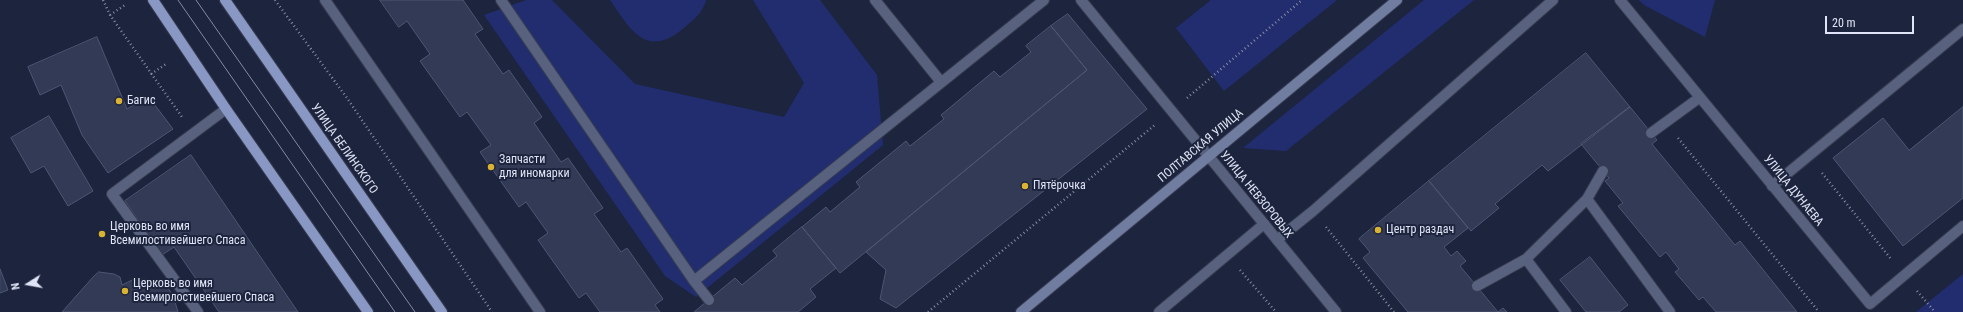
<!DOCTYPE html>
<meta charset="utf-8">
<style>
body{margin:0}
#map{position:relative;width:1963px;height:312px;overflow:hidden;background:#1d243d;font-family:"Roboto Condensed",sans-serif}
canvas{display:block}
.north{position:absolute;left:8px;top:264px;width:40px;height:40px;-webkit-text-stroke:3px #1d243d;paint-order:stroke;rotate:259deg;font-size:11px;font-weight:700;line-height:16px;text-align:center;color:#dfe5f6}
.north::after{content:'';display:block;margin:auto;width:14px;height:18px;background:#dfe5f6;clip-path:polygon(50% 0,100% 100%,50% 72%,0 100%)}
.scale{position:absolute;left:1825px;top:16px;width:89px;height:18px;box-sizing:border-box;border:2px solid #dfe5f6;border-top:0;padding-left:5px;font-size:12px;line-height:14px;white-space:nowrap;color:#dfe5f6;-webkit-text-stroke:3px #1d243d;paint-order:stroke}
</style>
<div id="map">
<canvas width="1963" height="312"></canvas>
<div class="north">N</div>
<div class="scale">20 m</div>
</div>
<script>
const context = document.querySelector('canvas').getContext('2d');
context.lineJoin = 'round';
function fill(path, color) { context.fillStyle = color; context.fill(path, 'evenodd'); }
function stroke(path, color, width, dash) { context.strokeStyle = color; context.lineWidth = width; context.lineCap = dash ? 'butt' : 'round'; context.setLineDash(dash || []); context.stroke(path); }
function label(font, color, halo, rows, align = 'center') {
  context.font = font + ' "Roboto Condensed",sans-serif'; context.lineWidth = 4; context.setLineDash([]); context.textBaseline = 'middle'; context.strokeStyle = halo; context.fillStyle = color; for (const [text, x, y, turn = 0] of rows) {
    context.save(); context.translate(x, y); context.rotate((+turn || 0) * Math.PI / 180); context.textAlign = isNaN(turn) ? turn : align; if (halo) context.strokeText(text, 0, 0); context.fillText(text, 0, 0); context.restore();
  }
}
const green = new Path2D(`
 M526,0H552L635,84L784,117L804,83L753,0H820L877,75L883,145L696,297L665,276L484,15Z
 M610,0H706C703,13 694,19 684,28C646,60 630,29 610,0Z
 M1211,0H1337L1224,91L1176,28Z
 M1424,0H1474L1286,151L1243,148Z
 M1639,0H1715L1705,37L1644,5Z
 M1963,274V312H1916Z`);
const building = new Path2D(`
 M380,0H463L483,29L475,34L503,74L509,70L542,117L534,123L561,162L568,158L603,208L594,214L621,252L627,248L663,299L655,305L660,312H600L586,293L579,298L538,240L548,233L526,202L519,207L480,152L491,145L467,112L460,117L420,61L430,54L407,21L399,27Z
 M1068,14L1147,109L896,308L880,299L886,270L866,252L1087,70L1051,26Z
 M1051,26L1087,70L840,273L802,227L826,207L830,212L860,187L856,182L906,141L910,146L944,119L941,115L994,71L1000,77L1031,52L1026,46Z
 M97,37L127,109L148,96L173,129L108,173L82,135L61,85L40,95L28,67Z
 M1586,53L1630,107L1548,171L1542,165L1495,204L1499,208L1471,231L1429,181Z
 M1630,107L1657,140L1652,144L1735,245L1740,241L1797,312H1716L1703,297L1699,300L1675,272L1679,269L1666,252L1660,257L1618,206L1623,203L1605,181L1609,178L1581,144Z
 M1963,107V198L1903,246L1833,158L1883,118L1909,150Z
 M49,116L93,191L68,206L44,166L31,173L11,138Z
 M191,155L298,312H219L174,247L162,255L125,201Z
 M1429,181L1468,228L1444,247L1451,256L1457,251L1466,261L1460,266L1498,312L1503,308L1507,312H1408L1363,258L1370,252L1359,239Z
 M802,227L836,268L810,289L816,297L798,312H694L735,278L742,285L777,256L773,251Z
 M1590,257L1628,305L1619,312H1586L1560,280Z
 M0,269L8,290L0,293Z
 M99,272L114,274L120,277L122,285L134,279H148L158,282L167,287L173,295L178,312H62L94,276Z`);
const path = new Path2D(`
 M103,0L110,15L182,117
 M275,0L347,98L492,312
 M110,15L125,5
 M151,74L166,64
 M1187,98L1302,0
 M1678,138L1819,312
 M1822,173L1891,259
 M1326,227L1394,312
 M1240,270L1276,312
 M1917,291L1935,312
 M928,312L1156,124`);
const lane = new Path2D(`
 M325,0L540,312
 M501,0L694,281L1044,0
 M875,0L941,82
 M1651,133L1699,98
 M1772,186L1963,29
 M1587,199L1670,312
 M1277,240L1313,211L1553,0
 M1526,259L1566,312
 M694,281L709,300
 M1477,286L1526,259L1587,199L1603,171
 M198,312L112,194L226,109
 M1159,312L1264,224`);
const street = new Path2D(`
 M1081,0L1336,312
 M1620,0L1870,304L1963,226`);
const secondary = new Path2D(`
 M1021,312L1397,0`);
const primary = new Path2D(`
 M153,0L226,109L368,312
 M225,0L442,312`);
const tram = new Path2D(`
 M178,0L395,312
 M196,0L415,312`);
const markers = [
 [119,101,4,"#dab333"],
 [491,167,4,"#dab333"],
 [1025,186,4,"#dab333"],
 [1378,230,4,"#dab333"],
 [102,234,4,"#dab333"],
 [125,291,4,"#dab333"]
];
const poiNames = [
 ["Багис",127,101],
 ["Запчасти",499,160],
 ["для иномарки",499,174],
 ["Пятёрочка",1033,186],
 ["Церковь во имя",110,227],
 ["Всемилостивейшего Спаса",110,241],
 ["Центр раздач",1386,230],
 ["Церковь во имя",133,284],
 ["Всемирлостивейшего Спаса",133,298]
];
const streetNames = [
 ["ПОЛТАВСКАЯ УЛИЦА",1201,146,-40],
 ["УЛИЦА БЕЛИНСКОГО",344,149,55],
 ["УЛИЦА ДУНАЕВА",1793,191,51],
 ["УЛИЦА НЕВЗОРОВЫХ",1256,195,51]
];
fill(green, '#222d70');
fill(building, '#323a55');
stroke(building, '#4d5672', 1);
stroke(lane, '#373d51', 12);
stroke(street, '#373d51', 12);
stroke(secondary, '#373d51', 12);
stroke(primary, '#373d51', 12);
stroke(path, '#858ca0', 2.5, [1, 3]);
stroke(lane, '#58617e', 10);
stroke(street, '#58617e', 10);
stroke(secondary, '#717ca1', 10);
stroke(primary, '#8997c4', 10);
stroke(tram, '#858ba0', 1);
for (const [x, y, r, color] of markers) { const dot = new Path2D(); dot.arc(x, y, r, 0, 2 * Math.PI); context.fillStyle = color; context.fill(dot); stroke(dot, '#1d243d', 1.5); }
label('12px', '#dfe5f6', '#1d243d', poiNames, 'left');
label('12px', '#dfe5f6', '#1d243d', streetNames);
</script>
